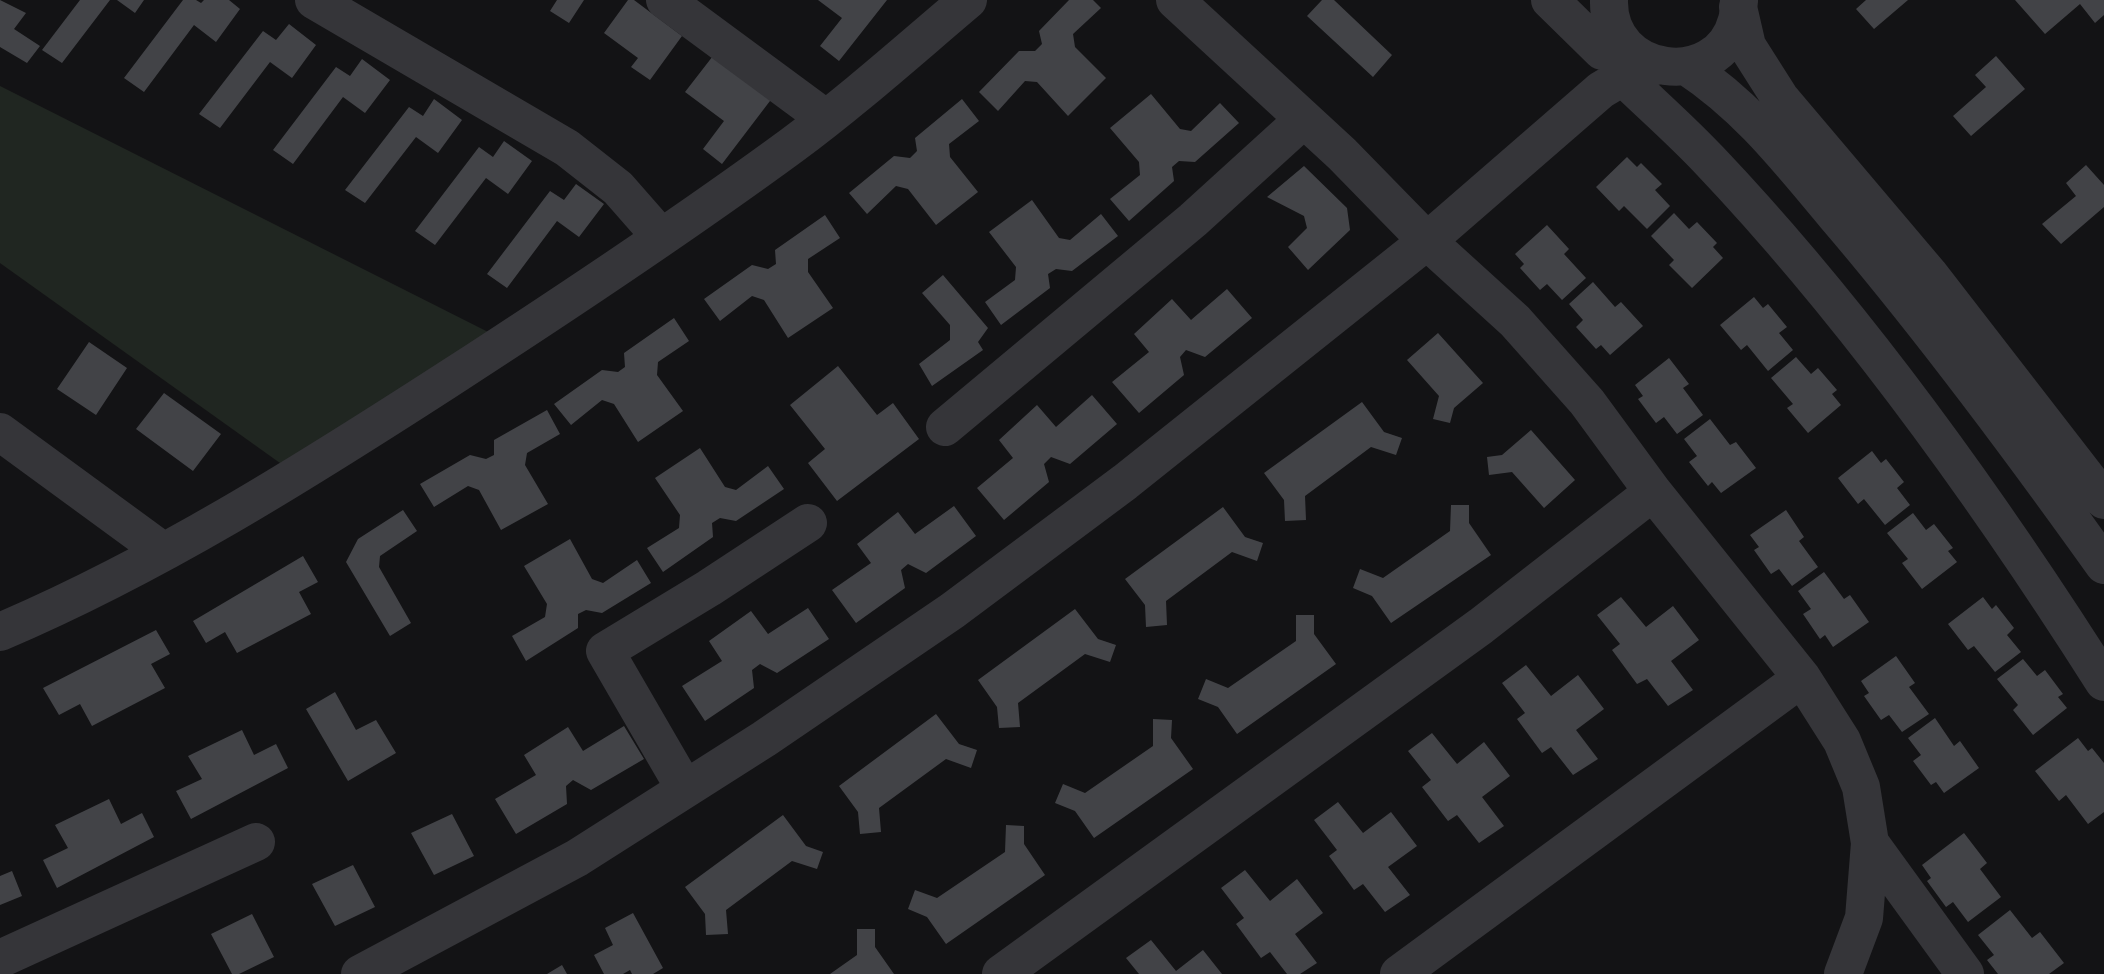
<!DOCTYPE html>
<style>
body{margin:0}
canvas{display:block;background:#131315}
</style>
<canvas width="2104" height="974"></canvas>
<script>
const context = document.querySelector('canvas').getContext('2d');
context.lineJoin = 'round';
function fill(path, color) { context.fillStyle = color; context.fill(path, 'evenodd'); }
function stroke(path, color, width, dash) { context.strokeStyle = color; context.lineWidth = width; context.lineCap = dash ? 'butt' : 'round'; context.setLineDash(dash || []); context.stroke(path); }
const green = new Path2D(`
 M0,86L504,340L287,468L0,263Z`);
const building = new Path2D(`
 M0,0L26,13L14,29L40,46L27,63L0,47Z
 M80,0H110L62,63L42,50Z
 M117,0H144L135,13Z
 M183,0H196L201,3L204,0H229L240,9L216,42L194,25L144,92L124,78Z
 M557,0H584L569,23L550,11Z
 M628,0H634L682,36L650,80L631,67L638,58L604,33Z
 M818,0H887L839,61L820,46L842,18Z
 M1069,0H1093L1101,8L1073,34L1075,47L1106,78L1068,116L1037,82L1025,81L998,111L979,92L1019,51H1035L1042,44L1039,31Z
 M1322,0H1334L1392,55L1373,77L1307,16Z
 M1866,0H1908L1874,29L1856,9Z
 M2015,0H2104V15L2095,23L2080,4L2045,34Z
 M289,24L316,45L292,78L270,62L220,128L199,114L263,31L276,40Z
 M716,52L773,97L722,164L703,149L724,121L685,92Z
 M1996,56L2025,89L1971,136L1953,116L1986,87L1975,75Z
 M362,59L390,80L365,113L343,97L293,164L273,150L336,67L350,76Z
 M1151,94L1180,129L1191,131L1220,103L1239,123L1195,162L1179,161L1172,167L1174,181L1129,221L1110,199L1140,175L1139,162L1110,128Z
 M434,99L462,120L438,153L416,137L365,203L345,190L409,107L423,116Z
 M962,99L979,121L949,144L950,157L978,192L936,225L908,189L896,186L867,214L849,193L894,156L910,158L917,151L915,138Z
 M504,141L532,161L508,194L486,178L435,245L415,231L479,147L493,157Z
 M1627,157L1637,167L1641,163L1662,184L1655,190L1670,206L1647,229L1624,206L1619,211L1596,187Z
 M2086,165L2104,185V207L2061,244L2042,224L2076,196L2066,183Z
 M1304,166L1347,208L1350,230L1308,270L1288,247L1307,228L1304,216L1267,197Z
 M576,184L604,204L579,237L557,221L507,288L487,274L550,191L564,200Z
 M1032,200L1059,238L1070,240L1101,214L1118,236L1072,271L1056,269L1048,274L1050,288L1001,325L985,302L1015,280L1016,267L989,232Z
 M1674,213L1689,229L1697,222L1717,243L1713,247L1723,258L1692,288L1669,265L1674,260L1651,236Z
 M825,215L840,238L808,259V272L833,308L788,338L764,300L752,296L720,321L704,299L752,265L768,269L776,264L775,250Z
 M1547,225L1569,249L1564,254L1586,278L1562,300L1547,284L1540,290L1520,268L1524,264L1515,254Z
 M943,275L988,328L978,342L983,350L932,386L919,364L950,340V325L922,293Z
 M1593,282L1615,307L1621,302L1643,326L1610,355L1601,345L1596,349L1576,327L1583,320L1569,304Z
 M1227,289L1252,318L1205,357L1186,350L1180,357L1184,375L1139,413L1112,382L1149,352L1134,334L1172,299L1191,320Z
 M1754,297L1763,308L1768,304L1787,327L1779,333L1793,350L1768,371L1747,345L1741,350L1720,325Z
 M674,318L689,341L658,362L657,375L683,411L638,442L614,404L602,400L571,425L554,404L602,370L618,372L625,367L624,353Z
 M1438,333L1483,383L1454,408L1450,423L1433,419L1439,396L1407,360Z
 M89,342L127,368L96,415L57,389Z
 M1796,357L1811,374L1818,368L1837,390L1832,394L1841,405L1808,433L1787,408L1793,404L1771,378Z
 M1669,358L1689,384L1683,388L1703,415L1677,434L1664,417L1656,423L1638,399L1643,396L1635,385Z
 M838,366L877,415L893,403L919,439L837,501L808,463L825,449L790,405Z
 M164,393L221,434L193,471L136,429Z
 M1092,395L1117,424L1070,464L1051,457L1044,464L1049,482L1004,520L977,488L1013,458L999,440L1037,405L1056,427Z
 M1362,402L1384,432L1402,438L1396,455L1371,447L1305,496L1306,520L1285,521L1284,500L1264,473Z
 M547,410L560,434L527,453L525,465L548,504L501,530L479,490L468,486L434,507L420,484L470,455L486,459L494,455V440Z
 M1710,419L1730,445L1736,442L1756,468L1721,493L1712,482L1708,486L1689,462L1697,456L1684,439Z
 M1531,430L1575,480L1544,508L1512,472L1489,475L1487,457L1502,455Z
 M700,448L725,487L736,490L768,466L784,489L736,521L720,518L712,523L713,537L663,572L647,548L679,528L680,515L655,478Z
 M1872,451L1881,463L1886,459L1904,482L1897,488L1910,505L1885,525L1864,499L1858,504L1838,478Z
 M1451,505H1469V523L1491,555L1391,623L1372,596L1353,588L1360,569L1383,578L1450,531Z
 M954,506L976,536L926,573L908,564L901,570L905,588L856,623L832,590L871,563L857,544L898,512L915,534Z
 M1223,507L1245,537L1263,543L1257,561L1232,552L1166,601L1167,625L1146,627L1145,605L1125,579Z
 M403,510L417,531L380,556L379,567L411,623L390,636L346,562L358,539Z
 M1786,510L1804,537L1799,541L1818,567L1792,586L1779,569L1771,574L1754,550L1759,547L1750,535Z
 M1913,513L1926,530L1934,524L1953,548L1948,551L1957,562L1922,589L1902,563L1908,559L1887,533Z
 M570,539L592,579L603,583L637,560L651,583L602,613L586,610L578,614V628L526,661L512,636L545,617L547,604L524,566Z
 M303,556L318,582L299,592L311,614L237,653L225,632L206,643L193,621Z
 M1824,572L1844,599L1850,595L1869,622L1833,647L1825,635L1820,639L1803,614L1811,609L1798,591Z
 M1621,597L1646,627L1673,606L1699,640L1671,661L1693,690L1668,706L1647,679L1637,684L1612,650L1620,644L1597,615Z
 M1983,597L1992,609L1996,605L2014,628L2007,635L2021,652L1995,672L1974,646L1968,650L1948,624Z
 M808,608L829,639L777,673L760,664L752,670L754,688L705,721L682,686L722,661L709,641L751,611L768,634Z
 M1075,609L1098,639L1116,645L1110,662L1085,654L1018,703L1020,727L999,728L997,707L978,680Z
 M1296,615H1314V634L1336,664L1237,734L1218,707L1198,699L1206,679L1228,688L1296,641Z
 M156,630L170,654L151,664L165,688L92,726L80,704L59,715L43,688Z
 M1896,656L1915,683L1909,687L1929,714L1902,732L1889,715L1881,720L1864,696L1869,693L1861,681Z
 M2023,659L2037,676L2045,670L2063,694L2058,697L2067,708L2033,735L2013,710L2018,705L1997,679Z
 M1526,665L1551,696L1578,675L1604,709L1576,730L1598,759L1573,775L1551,747L1542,753L1517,719L1525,713L1502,683Z
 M335,692L356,730L376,720L396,753L348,781L306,709Z
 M936,714L959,744L977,750L971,768L946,759L879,808L881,832L860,834L858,812L839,786Z
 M1935,718L1954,746L1960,741L1979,768L1944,793L1936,782L1931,785L1913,761L1921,755L1908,738Z
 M1153,719L1172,720L1171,738L1193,769L1094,838L1075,811L1055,803L1063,784L1085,793L1153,746Z
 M624,726L644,759L591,790L573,780L566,786L567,804L516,834L495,799L536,775L524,755L568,727L583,751Z
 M242,730L254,755L276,744L288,768L191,819L176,791L202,779L188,756Z
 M1432,733L1457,764L1484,742L1510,776L1482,797L1504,826L1479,843L1457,815L1448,821L1422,787L1431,780L1408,751Z
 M2078,738L2088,751L2092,748L2104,763V812L2088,824L2066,795L2059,801L2035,771Z
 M109,799L121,824L142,813L154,837L57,888L43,860L68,848L55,825Z
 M1338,802L1363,833L1391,812L1417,846L1388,867L1410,895L1385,912L1363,884L1354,890L1329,856L1337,850L1314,820Z
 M452,814L474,856L434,875L411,833Z
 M783,815L806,846L823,852L817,869L792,861L726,910L728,934L706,935L705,914L685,887Z
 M1006,825L1024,826V844L1045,875L946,944L927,917L908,909L915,890L937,898L1005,852Z
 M1964,833L1987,863L1980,869L2001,897L1968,922L1953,902L1946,907L1927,881L1931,878L1922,865Z
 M353,865L375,907L335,926L312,884Z
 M1245,870L1270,901L1297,879L1323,913L1295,934L1317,963L1300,974H1287L1270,952L1261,958L1236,924L1244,918L1221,888Z
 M12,871L22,896L0,905V876Z
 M2010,910L2032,938L2040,932L2064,963L2049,974H1998L1987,960L1994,955L1978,935Z
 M633,913L663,968L653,974H632L630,970L623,974H604L594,955L613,945L605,928Z
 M252,914L274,957L239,974H232L211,934Z
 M857,929H875V947L894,974H830L857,955Z
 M1151,940L1176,971L1203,950L1222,974H1139L1126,958Z
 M562,965L567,974H547Z`);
const minor = new Path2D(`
 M314,0L567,148L618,188L661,237
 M665,0L825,118
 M1175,0L1342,154L1427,241L1515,321L1587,402L1653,492L1802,678L1842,741L1861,787L1870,843L1864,918L1843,974
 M1550,0L1602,51
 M1609,0C1607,77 1718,92 1737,20C1739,14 1738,7 1739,1
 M1738,7L1747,46L1780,98L1929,274L2104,500
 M1686,66C1748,107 1787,158 1835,215C1930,326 2019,446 2104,565
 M1623,77C1652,105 1683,132 1710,161C1858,317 1989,501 2104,682
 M945,427L1193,220L1304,119
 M0,432L164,552
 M0,632C157,565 303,473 447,380C563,305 679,228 791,146C852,101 910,49 968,0
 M685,789L605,651L709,588L808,523
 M1870,843L1965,974
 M0,959L256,842
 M360,974L577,858L764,739L952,611L1125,482L1427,241L1601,90L1623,77L1658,65
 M1001,974L1481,626L1653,492
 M1399,974L1802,678`);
fill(green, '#202621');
fill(building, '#424347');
stroke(minor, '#353539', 38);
</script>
